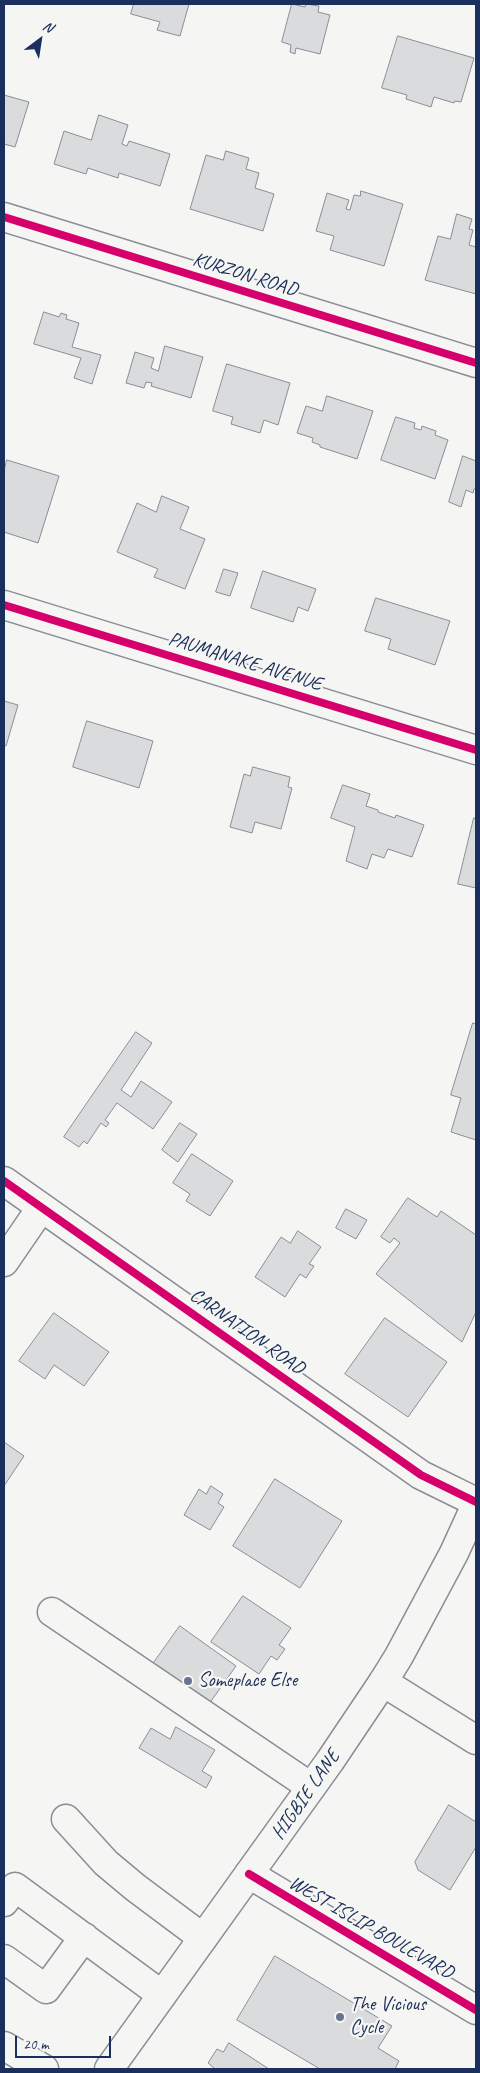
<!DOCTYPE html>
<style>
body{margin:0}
#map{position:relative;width:480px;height:2073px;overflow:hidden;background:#f5f5f3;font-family:Caveat,sans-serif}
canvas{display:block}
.frame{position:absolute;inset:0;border:5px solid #1b2f5e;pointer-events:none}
.north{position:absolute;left:15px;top:15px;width:50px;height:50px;-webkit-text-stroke:4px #f6f6f2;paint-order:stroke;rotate:31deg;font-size:14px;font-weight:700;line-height:20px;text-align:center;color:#1b2f5e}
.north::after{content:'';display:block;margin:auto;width:18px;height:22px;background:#1b2f5e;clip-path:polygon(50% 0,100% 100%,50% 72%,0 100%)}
.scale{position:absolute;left:15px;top:2036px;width:96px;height:22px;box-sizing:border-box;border:2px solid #1b2f5e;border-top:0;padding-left:6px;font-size:15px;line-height:18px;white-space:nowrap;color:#1b2f5e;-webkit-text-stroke:4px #f6f6f2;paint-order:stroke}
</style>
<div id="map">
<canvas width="480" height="2073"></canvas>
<div class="frame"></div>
<div class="north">N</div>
<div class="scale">20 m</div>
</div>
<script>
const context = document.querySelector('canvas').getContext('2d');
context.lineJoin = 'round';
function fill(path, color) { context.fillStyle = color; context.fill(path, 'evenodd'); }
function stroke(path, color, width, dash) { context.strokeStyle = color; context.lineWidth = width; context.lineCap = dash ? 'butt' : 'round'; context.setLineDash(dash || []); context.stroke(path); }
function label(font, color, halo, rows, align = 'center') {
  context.font = font + ' Caveat,sans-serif'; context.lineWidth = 4.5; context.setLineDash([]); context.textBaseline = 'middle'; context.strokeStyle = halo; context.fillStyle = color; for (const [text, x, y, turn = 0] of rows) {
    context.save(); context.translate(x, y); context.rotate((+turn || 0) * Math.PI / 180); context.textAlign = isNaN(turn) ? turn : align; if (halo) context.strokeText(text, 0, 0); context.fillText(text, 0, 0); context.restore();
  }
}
const building = new Path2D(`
 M134,4H189L180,36L157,30L160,22L131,14Z
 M292,4L305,7L306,4L319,6L318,12L330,15L320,54L296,48L295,54L290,52L291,45L282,42Z
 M398,36L474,58L461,102L455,101L454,103L434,97L431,107L406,99L407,95L382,88Z
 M4,95L29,102L15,147L4,144Z
 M99,115L128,125L122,144L127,146L129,141L170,154L160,186L119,173L118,178L88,168L86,174L54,164L64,131L91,140Z
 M226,151L249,158L246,169L259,173L255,188L274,194L263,231L190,209L206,155L223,160Z
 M361,191L403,204L384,266L330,250L334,236L316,231L327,193L349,200L346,209L350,210L354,195L360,196Z
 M457,214L472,219L469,229L473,230L469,245L476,247V294L425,280L438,236L450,239Z
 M44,312L59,317L61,313L67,315L66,319L79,323L72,347L101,355L92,384L74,378L81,358L34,344Z
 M165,346L203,357L191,398L151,386L152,383L146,382L144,388L126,383L135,352L154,358L151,368L158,371Z
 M227,364L290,383L278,425L264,420L260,433L231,424L233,417L213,411Z
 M327,396L373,411L357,459L320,447V445L312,442L313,438L297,433L306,406L322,411Z
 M396,417L415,423L414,428L421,430L422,426L436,431L435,435L448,440L435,479L381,460Z
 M463,456L476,461V489H474L473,493L466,490L461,507L449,502Z
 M7,460L59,476L38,543L4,532V471Z
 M162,496L189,507L180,529L205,539L185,589L154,577L158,569L117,552L137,503L156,512Z
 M224,569L238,573L230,596L216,592Z
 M263,571L316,589L308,611L298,607L293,622L251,608Z
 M376,598L450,621L435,665L388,649L391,639L365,631Z
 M4,701L18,705L6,746L4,745Z
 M87,721L153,741L139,788L73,767Z
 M253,767L290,777L288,787L292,788L281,829L255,822L252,833L230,827L244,774L250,776Z
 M343,785L370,794L366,806L378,810V812L395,818L396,815L424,825L412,857L388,849L384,858L372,854L367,869L346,861L355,827L331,818Z
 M474,818L476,819V888L458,884Z
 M473,1023L476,1024V1140L451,1132L461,1098L451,1095Z
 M136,1032L152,1043L121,1090L131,1097L141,1081L172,1102L153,1129L117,1103L105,1120L109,1123L106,1127L101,1123L87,1144L84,1141L79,1147L64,1137Z
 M180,1123L197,1134L178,1162L162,1150Z
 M192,1154L233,1181L210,1216L186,1201L190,1194L173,1183Z
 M408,1198L437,1217L441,1211L476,1235V1312L462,1342L376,1274L400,1243L394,1238L390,1243L381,1237Z
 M346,1209L367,1220L356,1239L336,1228Z
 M298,1231L321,1247L309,1264L314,1266L306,1278L300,1274L285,1297L255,1277L281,1237L290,1243Z
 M54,1313L109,1352L84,1386L54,1365L45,1379L19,1361Z
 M385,1318L447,1362L408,1417L345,1374Z
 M4,1442L24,1456L4,1486Z
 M275,1479L342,1521L300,1588L233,1546Z
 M211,1486L223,1494L218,1503L224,1507L210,1530L184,1515L199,1489L206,1494Z
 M243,1596L291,1628L279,1645L285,1649L277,1660L271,1656L259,1674L211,1642Z
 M180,1626L236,1666L204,1711L148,1671Z
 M176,1727L215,1750L202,1771L212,1777L206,1788L139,1748L151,1728L170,1739Z
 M449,1805L476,1822V1847L450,1890L418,1870L415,1862Z
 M275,1956L392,2026L378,2048L399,2061L395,2069H320L237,2020Z
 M229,2043L269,2069H213L214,2068L208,2063L217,2049L223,2052Z`);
const minor = new Path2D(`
 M4,217L476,363
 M4,605L476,750
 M4,1181L421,1475L476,1502
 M4,1262L41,1208
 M52,1612L311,1787
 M383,1682L476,1740
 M66,1819L106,1863L136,1888L203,1938
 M249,1874L476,2010
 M4,1902L15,1887L162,1995
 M4,1959L46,1989L84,1937
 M4,2046L44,2069`);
const major = new Path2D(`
 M109,2069L330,1761L383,1682L399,1656L454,1553L476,1505`);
const cycleway = new Path2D(`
 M4,217L476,363
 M4,605L476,750
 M4,1181L421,1475L476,1502
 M249,1874L476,2010`);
const markers = [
 [188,1681,5,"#677492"],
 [340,2017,5,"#677492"]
];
const streetNames = [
 ["KURZON ROAD",245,275,17],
 ["PAUMANAKE AVENUE",245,662,17],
 ["CARNATION ROAD",247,1332,35],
 ["HIGBIE LANE",306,1795,-55],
 ["WEST ISLIP BOULEVARD",371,1928,30]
];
const poiNames = [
 ["Someplace Else",198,1681],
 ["The Vicious",350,2005],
 ["Cycle",350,2028]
];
fill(building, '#dadbdc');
stroke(building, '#898d95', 1);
stroke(minor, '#898d95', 31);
stroke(major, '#898d95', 31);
stroke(minor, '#f5f5f3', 28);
stroke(major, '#f5f5f3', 28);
stroke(cycleway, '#d6006c', 8);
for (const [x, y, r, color] of markers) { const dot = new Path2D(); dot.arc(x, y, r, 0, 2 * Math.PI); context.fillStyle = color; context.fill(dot); stroke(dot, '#f6f6f2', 2); }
label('20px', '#1b2f5e', '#f6f6f2', streetNames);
label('20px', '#1b2f5e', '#f6f6f2', poiNames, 'left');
</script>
